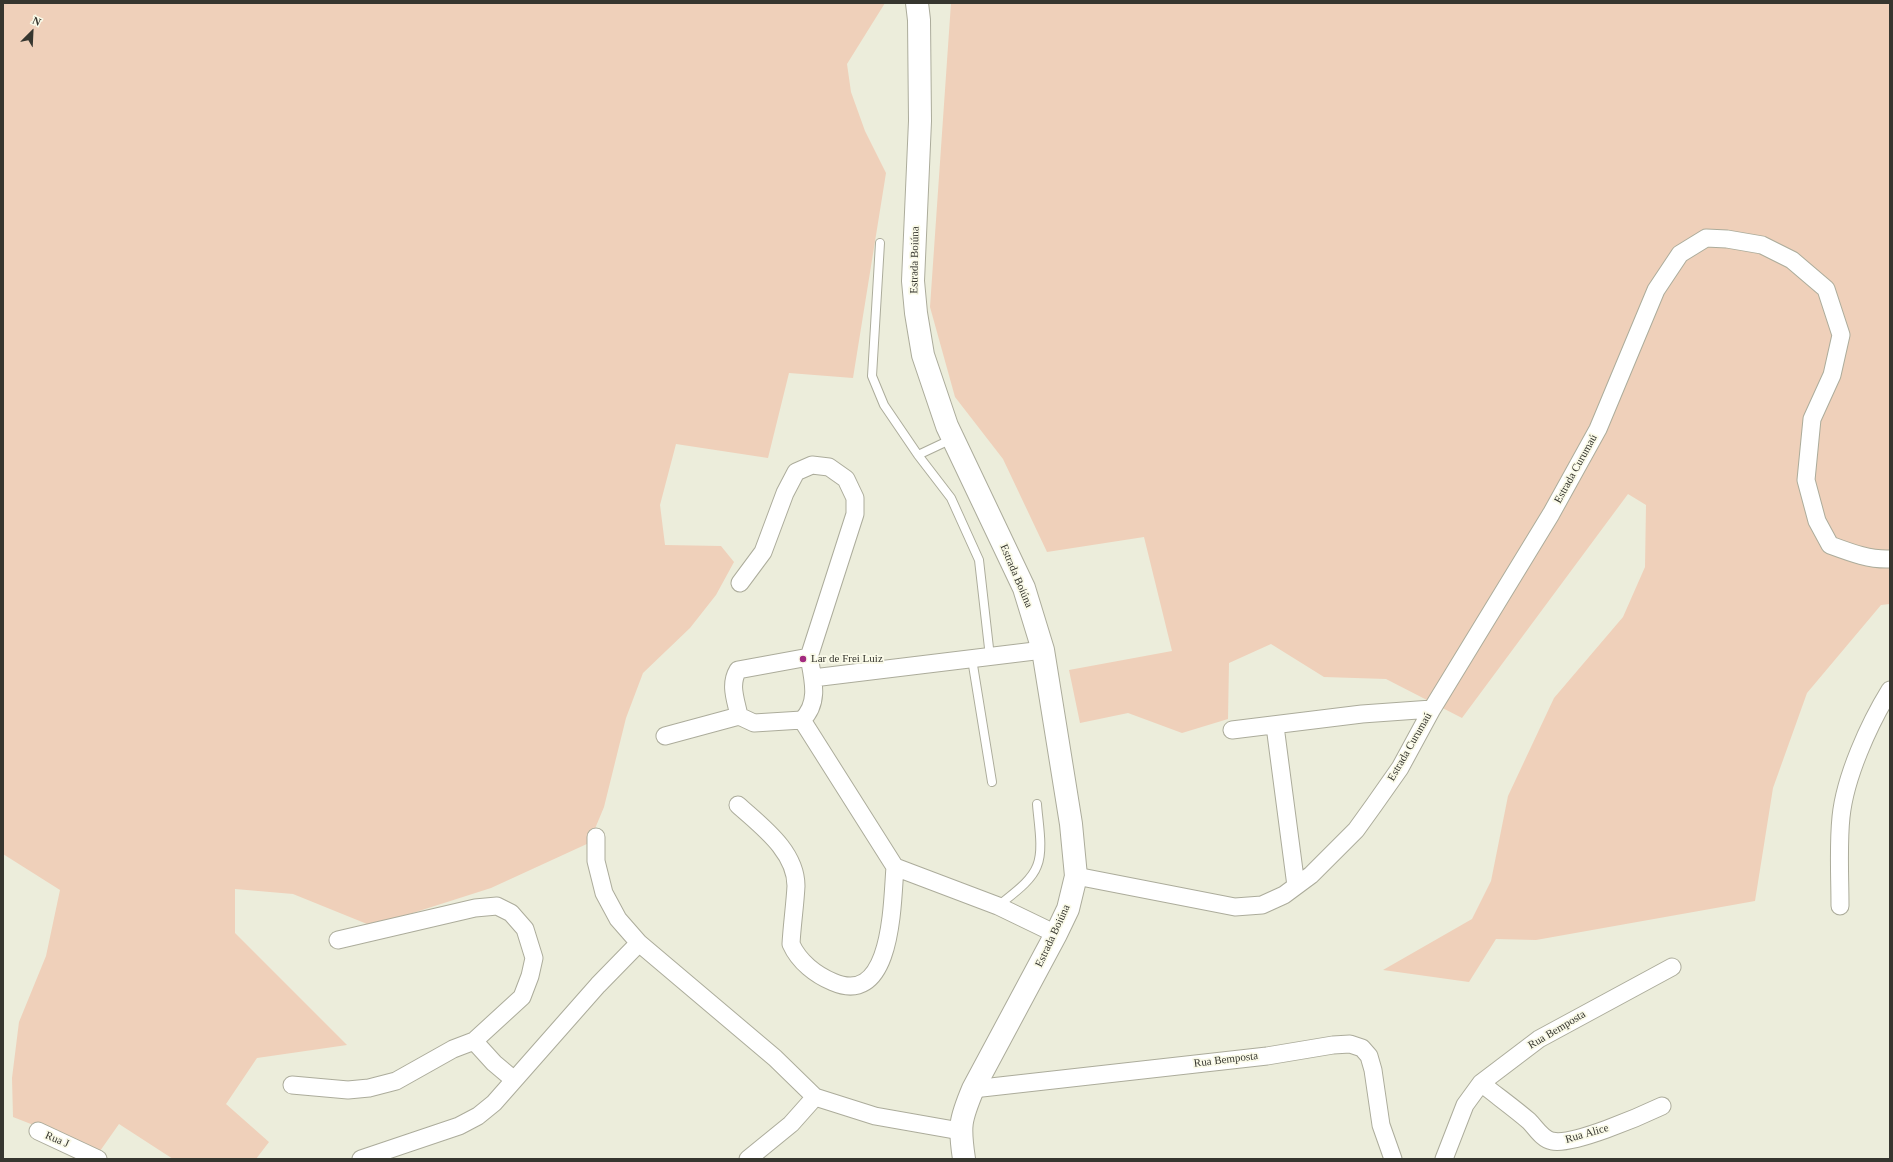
<!DOCTYPE html>
<meta charset="utf-8">
<style>
body{margin:0}
#map{position:relative;width:1893px;height:1162px;overflow:hidden;background:#eceddb;font-family:"Times New Roman",serif}
canvas{display:block}
.frame{position:absolute;inset:0;border:4px solid #36362f;pointer-events:none}
.north{position:absolute;left:12px;top:12px;width:40px;height:40px;-webkit-text-stroke:3px #fafae8;paint-order:stroke;rotate:24deg;font-size:11px;font-weight:700;line-height:16px;text-align:center;color:#36362f}
.north::after{content:'';display:block;margin:auto;width:14px;height:18px;background:#36362f;clip-path:polygon(50% 0,100% 100%,50% 72%,0 100%)}
</style>
<div id="map">
<canvas width="1893" height="1162"></canvas>
<div class="frame"></div>
<div class="north">N</div>
</div>
<script>
const context = document.querySelector('canvas').getContext('2d');
context.lineJoin = 'round';
function fill(path, color) { context.fillStyle = color; context.fill(path, 'evenodd'); }
function stroke(path, color, width, dash) { context.strokeStyle = color; context.lineWidth = width; context.lineCap = dash ? 'butt' : 'round'; context.setLineDash(dash || []); context.stroke(path); }
function label(font, color, halo, rows, align = 'center') {
  context.font = font + ' "Times New Roman",serif'; context.lineWidth = 3.5; context.setLineDash([]); context.textBaseline = 'middle'; context.strokeStyle = halo; context.fillStyle = color; for (const [text, x, y, turn = 0] of rows) {
    context.save(); context.translate(x, y); context.rotate((+turn || 0) * Math.PI / 180); context.textAlign = isNaN(turn) ? turn : align; if (halo) context.strokeText(text, 0, 0); context.fillText(text, 0, 0); context.restore();
  }
}
const green = new Path2D(`
 M3,3H885L847,64L851,92L865,131L886,173L853,378L789,373L768,458L676,444L660,505L665,545L721,546L734,562L716,595L690,628L643,673L626,718L604,807L589,843L491,888L372,926L293,894L235,889V933L347,1045L257,1058L226,1104L269,1142L256,1159H173L119,1124L100,1151L13,1117L12,1078L19,1022L46,956L60,890L3,854Z
 M951,3H1890V604L1881,605L1807,693L1773,788L1755,901L1536,940L1496,939L1469,982L1383,970L1472,919L1491,881L1508,796L1554,698L1623,617L1645,567L1646,505L1628,494L1462,718L1386,679L1324,677L1271,644L1229,663L1228,719L1182,733L1128,713L1080,723L1069,670L1172,651L1144,537L1047,552L1003,459L955,397L930,307Z`);
const lane = new Path2D(`
 M880,243L872,376L884,405L918,455L951,498L979,560L990,657
 M918,455L952,439
 M972,659L992,782
 M998,906C1011,895 1031,882 1037,866C1044,850 1038,821 1037,804`);
const street = new Path2D(`
 M740,583L763,552L785,493L796,472L812,465L829,467L846,479L855,498V514L809,657
 M809,657C813,679 820,703 802,720L754,723L739,716C736,700 729,685 738,670Z
 M813,678L1043,650
 M802,720L895,867L998,906L1056,934
 M1275,726L1296,886
 M1232,730L1362,714L1432,709
 M665,736L739,716
 M738,805C761,826 796,851 796,886C795,905 792,925 791,944C799,962 816,975 833,982C893,1008 892,902 895,867
 M596,837V861L604,893L618,919L639,943L775,1058L815,1097
 M1076,876L1235,907L1262,905L1284,895L1311,875L1356,830L1374,805L1400,768L1432,709L1551,514L1598,429L1656,290L1680,254L1706,238L1727,239L1762,245L1792,260L1826,289L1841,335L1832,375L1812,419L1806,480L1817,521L1830,545C1849,552 1869,560 1890,559
 M1840,906C1840,877 1838,846 1841,817C1845,777 1869,724 1890,690
 M338,940L475,908L497,906L511,913L525,929L534,958L530,976L522,997L474,1041
 M1481,1083C1497,1096 1514,1108 1529,1121C1536,1128 1542,1139 1552,1141C1572,1146 1641,1116 1662,1106
 M292,1085L348,1090L369,1088L396,1081L453,1049L474,1041L494,1063L513,1079
 M973,1089L1267,1056L1333,1045L1350,1044L1362,1048L1369,1056L1373,1070L1381,1125L1393,1159
 M38,1131L98,1159
 M361,1159L459,1126L478,1116L494,1103L598,985L639,943
 M748,1159L791,1124L815,1097L875,1116L960,1131
 M1444,1159L1465,1105L1481,1083L1539,1039L1672,967`);
const secondary = new Path2D(`
 M917,3L919,20L920,121L913,281L916,313L923,355L947,426L1024,588L1043,650L1071,824L1076,876L1068,909L1056,934L973,1089C960,1120 959,1126 964,1159`);
const markers = [
 [803,659,4,"#a22980"]
];
const streetNames = [
 ["Estrada Boiúna",915,260,-89],
 ["Estrada Curumaú",1576,469,-61],
 ["Estrada Boiúna",1016,576,67],
 ["Estrada Curumaú",1410,747,-60],
 ["Estrada Boiúna",1053,936,-65],
 ["Rua Bemposta",1557,1030,-31],
 ["Rua Bemposta",1226,1060,-7],
 ["Rua Alice",1587,1134,-16],
 ["Rua J",57,1140,23]
];
const poiNames = [
 ["Lar de Frei Luiz",811,659]
];
fill(green, '#efd0ba');
stroke(lane, '#acac9b', 10);
stroke(street, '#acac9b', 19);
stroke(secondary, '#acac9b', 24);
stroke(lane, '#fff', 8);
stroke(street, '#fff', 17);
stroke(secondary, '#fff', 22);
for (const [x, y, r, color] of markers) { const dot = new Path2D(); dot.arc(x, y, r, 0, 2 * Math.PI); context.fillStyle = color; context.fill(dot); stroke(dot, '#fafae8', 1.5); }
label('11px', '#36362f', '#fafae8', streetNames);
label('11px', '#36362f', '#fafae8', poiNames, 'left');
</script>
